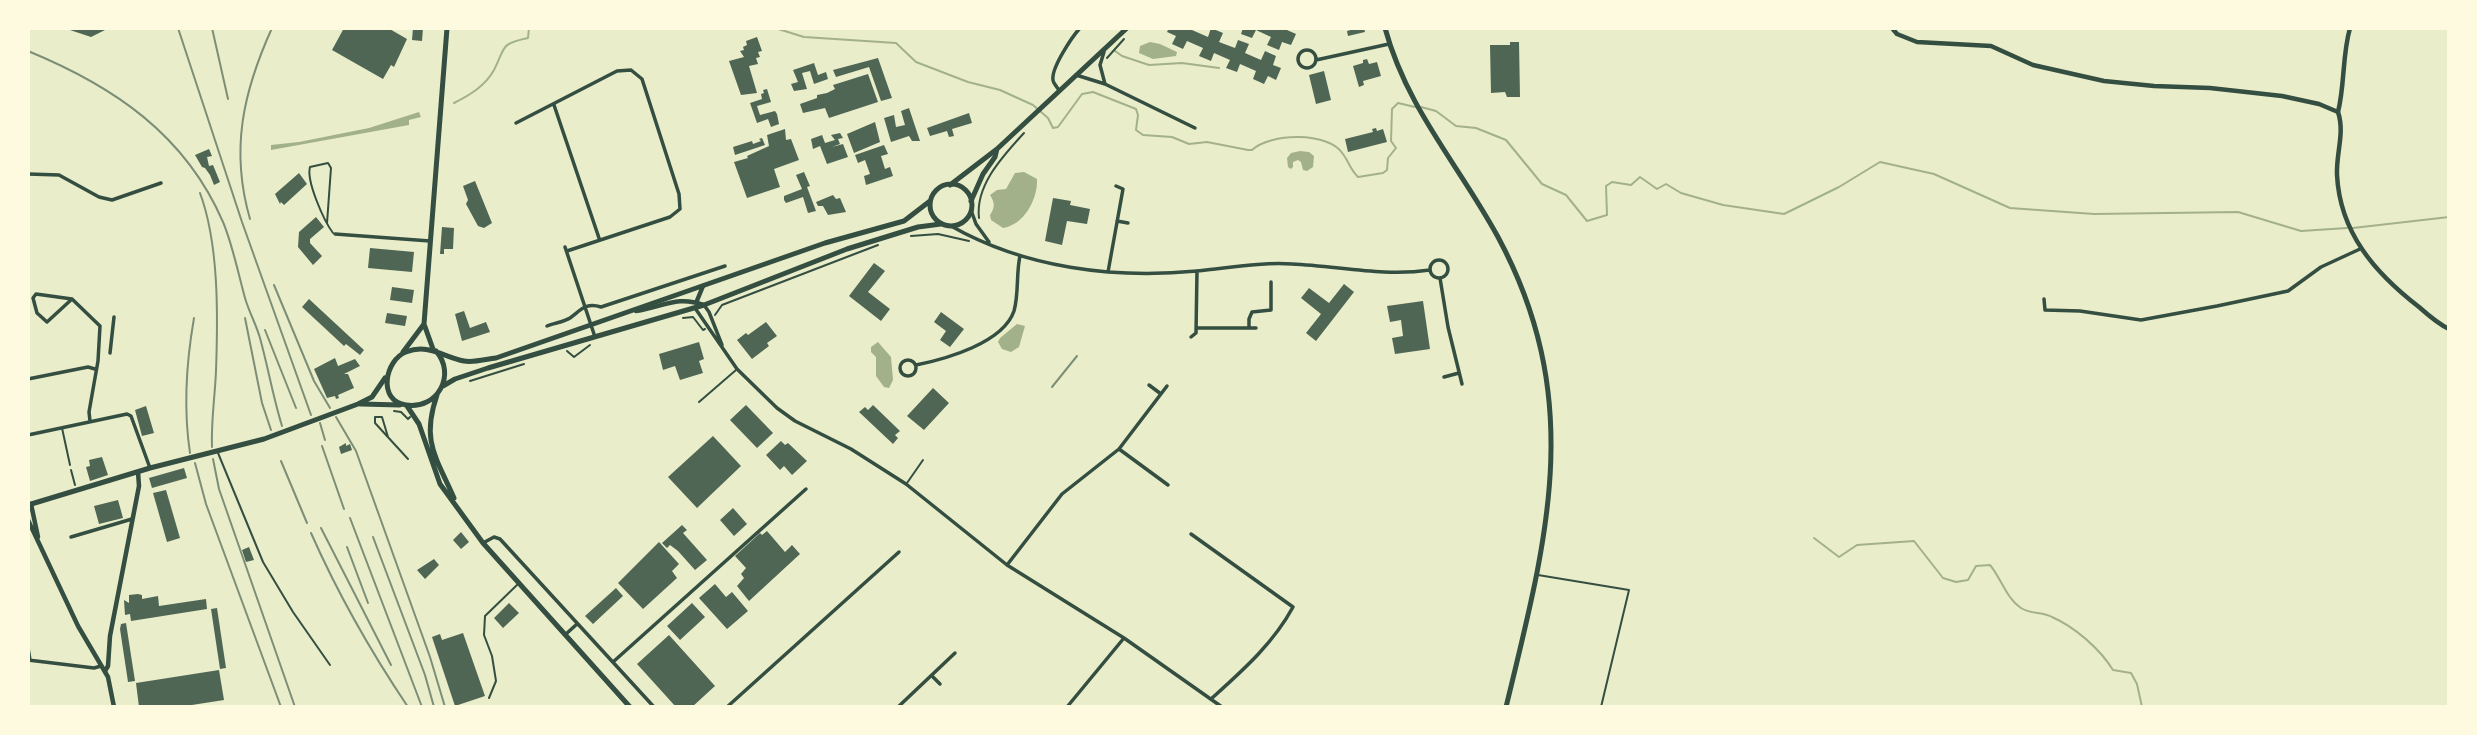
<!DOCTYPE html>
<style>
body{margin:0}
#map{position:relative;width:2477px;height:735px;overflow:hidden;background:#e9edc9;font-family:"PT Sans",sans-serif}
canvas{display:block}
.frame{position:absolute;inset:0;border:30px solid #fefae0;pointer-events:none}
</style>
<div id="map">
<canvas width="2477" height="735"></canvas>
<div class="frame"></div>
</div>
<script>
const context = document.querySelector('canvas').getContext('2d');
context.lineJoin = 'round';
function fill(path, color) { context.fillStyle = color; context.fill(path, 'evenodd'); }
function stroke(path, color, width, dash) { context.strokeStyle = color; context.lineWidth = width; context.lineCap = dash ? 'butt' : 'round'; context.setLineDash(dash || []); context.stroke(path); }
const water = new Path2D(`
 M1150,42L1160,44L1177,52L1176,56L1153,59L1139,53L1140,46Z
 M419,112L421,117L409,120V125L271,150V145L299,142L369,128Z
 M1300,151L1309,152L1314,156L1313,167L1307,171L1303,170L1301,162L1298,160L1293,162V167L1291,169L1288,167L1287,158L1291,153Z
 M1024,172L1037,179C1038,199 1024,225 1003,228L991,220L990,215C995,207 995,203 990,195L997,190L1006,189L1015,173Z
 M1017,324L1025,326L1019,347L1011,352L1002,349L998,342L1000,338Z
 M878,342L891,357L893,380L889,388L884,387L876,376V357L871,352V347Z`);
const stream = new Path2D(`
 M775,28L804,37L896,43L916,62L968,82L1000,90L1033,105L1048,118L1053,128L1058,127L1082,94L1093,92L1136,109L1138,115L1136,130L1143,135L1172,137L1189,144L1207,142L1248,150H1252C1270,133 1328,131 1343,154C1349,162 1350,169 1358,177L1383,173L1387,170L1388,158L1396,148L1391,141L1392,109L1398,103L1415,107
 M1115,51L1122,56L1149,65L1182,63L1219,68
 M454,103C470,95 485,86 494,70C506,47 499,44 528,38L529,28
 M1421,107L1436,111L1456,126L1476,128L1506,140L1542,184L1566,195L1587,221L1607,215L1606,186L1612,182L1631,185L1640,177L1657,189L1666,184L1681,193L1723,205L1784,214L1839,187L1880,162L1934,174L2010,208L2094,214L2238,212L2301,231L2347,228
 M2353,228L2449,217
 M1814,538L1839,557L1857,545L1914,541L1943,578L1956,582L1968,580L1976,566L1990,565C2001,578 2006,598 2021,608C2030,614 2043,612 2052,617C2075,627 2100,649 2113,670L2131,673L2137,684L2142,707`);
const building = new Path2D(`
 M64,28H109L91,37Z
 M344,28H388L407,39L394,67L391,65L383,79L332,50Z
 M413,28H423L422,41L412,40Z
 M1169,28H1193L1192,30L1208,37L1211,28L1223,33L1219,42L1235,48L1238,40L1249,44L1245,53L1261,60L1265,51L1276,56L1273,65L1281,68L1276,80L1268,76L1264,84L1253,79L1256,71L1240,64L1237,72L1226,68L1230,60L1214,53L1211,61L1199,56L1203,48L1187,41L1183,49L1172,44L1176,36L1167,32Z
 M1243,28H1288L1287,30L1296,34L1291,45L1282,42L1279,50L1267,45L1271,37L1256,30L1252,38L1241,34Z
 M1358,28H1364L1365,32L1348,36L1347,31Z
 M757,37L762,51L758,52L760,57L756,58L758,64L749,66L757,93L741,95L729,61L744,57L740,51L744,50L743,47L747,45L746,41Z
 M1510,42H1519L1520,97H1507L1505,92L1491,93L1490,45H1510Z
 M878,58L892,98L881,101L869,67L836,77L833,70Z
 M1367,59L1369,64L1377,62L1381,76L1363,81L1364,85L1359,87L1353,66L1363,63V60Z
 M814,63L818,75L826,72L828,79L814,84L810,71L802,73L807,89L794,91L791,84L798,82L793,70Z
 M1324,71L1331,100L1316,104L1309,75Z
 M868,74L878,102L829,118L825,108L803,113L800,104L817,98V95L827,93L835,89L833,85Z
 M767,89L771,102L757,106L760,115L775,111L777,114L779,124L771,127L768,119L757,123L750,103L762,99L761,94L764,93L763,90Z
 M909,108L920,141H912L909,136L891,142L884,118L894,115L896,127L905,125L901,111Z
 M969,113L972,123L952,129L954,136L949,137L947,131L930,136L927,128Z
 M875,122L880,142L854,153L847,134Z
 M1376,128L1377,131L1383,129L1387,142L1348,152L1345,139L1373,132L1372,129Z
 M785,129L786,140L791,139L799,160L774,169L780,187L747,198L734,162L748,158L747,156L769,146L767,135Z
 M840,133L843,138L838,139L840,144L832,147L843,144L848,157L827,164L820,146L813,149L811,139L822,135L825,143L835,140L831,135Z
 M762,138L765,145L735,155L733,147L752,141L753,144L761,141L759,139Z
 M884,145L888,154L881,156L885,169L890,167L893,176L866,185L864,176L870,174L865,160L858,163L855,155Z
 M209,149L212,156L207,157L209,166L213,165L220,182L214,185L210,175L205,168L202,167L195,155Z
 M804,172L810,186L807,187L816,211L808,213L803,197L786,203L784,200V196L802,189L796,175Z
 M299,173L307,184L284,205L281,202L280,204L275,194Z
 M475,181L492,223L484,228L478,226L466,204L468,200L463,186Z
 M833,195L836,199L840,198L846,212L828,215L823,206H818L816,202Z
 M1053,198L1071,201L1070,205L1090,209L1087,224L1067,221L1062,245L1045,241Z
 M316,217L324,227L310,239V243L322,256L313,265L298,247L299,232Z
 M442,227L454,228L453,249H444V254H440Z
 M370,248L414,252L412,272L368,268Z
 M874,263L885,271L868,292L890,309L881,321L849,296Z
 M1344,284L1354,292L1316,341L1306,333L1321,314L1301,298L1309,288L1329,303Z
 M392,287L414,290L412,303L390,300Z
 M309,299L364,350L360,355L346,344L344,346L302,307Z
 M1423,301L1430,349L1395,354L1392,338L1403,336L1401,320L1390,322L1387,306Z
 M464,311L470,328L486,322L490,332L462,341L455,314Z
 M941,312L964,329L950,347L940,340L946,331L934,322Z
 M387,313L407,316L405,326L385,323Z
 M766,322L777,336L767,343L769,346L752,359L737,340L746,333L748,335Z
 M699,342L704,359L699,361L703,373L680,380L675,366L663,370L659,354Z
 M335,358L338,366L355,359L360,366L344,374H348L354,388L338,395L339,398L336,399L335,396L327,398L314,369Z
 M933,388L949,403L924,430L907,416Z
 M746,405L773,433L757,448L730,420Z
 M873,405L900,431L895,435L898,438L893,444L859,412L865,407L868,410Z
 M146,406L154,433L142,436L135,410Z
 M713,436L741,466L697,508L668,477Z
 M781,441L785,445L788,443L807,461L792,475L784,466L780,470L766,455Z
 M346,443V446L350,444L352,450L341,454L339,447Z
 M102,457L108,475L90,481L86,467L90,466L89,460Z
 M184,468L187,478L152,488L149,478Z
 M166,490L180,538L167,542L153,493Z
 M118,500L123,518L99,524L94,506Z
 M733,508L747,524L734,536L720,520Z
 M682,525L687,530L683,533L707,560L695,570L678,551L670,545L667,548L662,543Z
 M767,531L785,552L792,545L800,554L749,601L737,586L744,578L741,574L746,568L735,556L760,533L762,535Z
 M461,532L469,542L461,549L453,540Z
 M659,542L679,564L672,571L677,578L643,609L618,583Z
 M249,547L254,560L246,562L242,550Z
 M434,559L439,565L425,579L417,570Z
 M715,584L726,597L732,592L748,611L727,629L699,598Z
 M616,588L623,596L593,624L585,616Z
 M138,594L142,595V599L158,596L159,606L206,599L207,609L131,621L130,614L125,615L124,600L129,603V595Z
 M509,603L519,613L503,628L494,618Z
 M692,603L705,617L680,640L667,626Z
 M217,608L226,668L220,669L211,609Z
 M126,623L135,681L128,682L120,629L121,624Z
 M463,633L485,696L455,706L432,637L440,634L442,640Z
 M669,635L715,686L692,707H676L637,664Z
 M219,670L224,700L179,707H139L136,683Z`);
const path = new Path2D(`
 M1107,58L1124,39
 M979,218C975,185 1004,155 1024,133
 M911,236L938,234L969,241
 M715,315L722,305L878,245
 M683,318L693,317L703,330L705,329
 M567,351L574,357L590,345
 M470,381L524,364
 M394,411L401,412L408,419L410,417
 M71,470L75,485`);
const service = new Path2D(`
 M327,223L331,168L328,163L310,167C306,181 324,221 333,233
 M699,402L736,370
 M62,428L70,465
 M388,437L382,417H375V423C386,435 397,447 408,459
 M218,453L263,562L293,612L330,665
 M907,483L923,460
 M1538,575L1629,590L1601,707
 M489,698L496,681L492,656L484,635L485,616L518,584`);
const minor = new Path2D(`
 M1298 59a9 9 0 1 1 18 0a9 9 0 1 1-18 0Z
 M1104,52L1100,65L1105,84
 M1316,60L1389,44
 M1076,75L1105,84L1195,128
 M1059,90C1057,87 1053,83 1053,80C1051,68 1072,37 1080,28
 M554,105L599,238
 M516,123L617,71L631,70L642,79L679,194L680,209L670,217L567,251
 M28,174L59,175L99,197L112,200L161,183
 M971,210L976,224L989,242
 M1117,221L1128,223
 M951,226C1025,268 1113,279 1197,271C1229,268 1260,262 1292,264C1339,266 1383,277 1430,270
 M335,234L430,241
 M565,247L595,337
 M1430 269a9 9 0 1 1 18 0a9 9 0 1 1-18 0Z
 M1108,272L1123,189L1116,186
 M1440,278L1448,327L1462,384
 M72,299L36,294L33,298L37,313L47,322L72,299L100,326L98,361L89,412L90,421
 M2044,299L2045,310L2080,311L2141,320L2217,306L2288,291L2321,267L2360,249
 M704,305L709,312L722,345
 M695,308L737,369L777,408L795,421L851,449L906,484L1007,565L1124,638L1222,707
 M547,326C554,323 564,322 570,318C581,310 586,302 601,307L725,266
 M1196,328H1256
 M1249,328V319L1252,312L1271,310V282
 M1191,337L1196,333L1197,271
 M110,353L114,317
 M900 368a8 8 0 1 1 16 0a8 8 0 1 1-16 0Z
 M916,365C946,359 1003,343 1014,311C1019,294 1016,273 1020,256
 M1444,377L1459,373
 M28,379L88,367L95,369
 M1149,385L1161,394
 M28,435L127,414L131,416L150,468
 M1119,449L1168,485
 M1191,534L1293,607C1273,644 1242,671 1211,699
 M71,537L132,519
 M483,543L494,537L500,539L654,707
 M1007,565L1062,494L1119,449L1167,386
 M566,634L577,624
 M28,648L30,660
 M28,660L94,668L101,666
 M613,662L806,489
 M932,676L940,684
 M727,707L899,552
 M898,707L955,653
 M1067,707L1124,638`);
const tertiary = new Path2D(`
 M2338,112C2345,84 2342,56 2350,28
 M696,303L703,286
 M636,311C663,307 677,295 704,305
 M105,671L108,666L110,636L139,486L138,472`);
const secondary = new Path2D(`
 M1892,28L1897,34L1917,42L1991,46L2033,65L2104,81L2154,86L2210,88L2282,96L2319,104L2338,112C2345,133 2336,153 2337,175C2340,233 2375,273 2419,307C2428,315 2438,324 2449,329
 M31,504L38,537
 M28,520L78,626L108,677L114,707`);
const primary = new Path2D(`
 M930 205a21 21 0 1 1 42 0a21 21 0 1 1-42 0Z
 M950,185L997,149L1127,28
 M971,201L983,174L995,157L997,149
 M433,349L424,324L447,28
 M436,351C457,375 437,410 406,405C377,401 385,360 406,352C428,343 443,357 464,361C474,363 486,359 496,358L825,243L904,221L930,201
 M403,352L424,324
 M443,386L455,379L488,368L704,305L847,249L918,227L941,224
 M437,395C421,441 436,457 454,498
 M361,404L400,405
 M407,406L419,424L440,484L483,543L630,707
 M28,505L150,468L264,439L358,404L372,397L385,378`);
const trunk = new Path2D(`
 M1385,28C1407,109 1459,165 1498,237C1586,401 1547,538 1506,707`);
const rail = new Path2D(`
 M178,28L242,222L311,415
 M212,28L228,99
 M28,51C113,86 185,134 223,222C233,246 238,273 245,298C249,312 256,324 260,338C268,367 273,397 282,426
 M200,193C219,244 218,316 216,371C215,396 211,421 212,447
 M250,219C230,150 243,92 272,28
 M274,285L314,381L330,408
 M245,318L262,403L271,430
 M265,330L296,408
 M1052,387L1077,356
 M336,417L356,451L430,657L445,707
 M320,423L325,440
 M322,446L344,509
 M190,453C183,407 186,364 194,318
 M213,459L219,489L295,707
 M281,461L307,523
 M195,463L206,504L281,707
 M350,518L422,707
 M321,528L391,665
 M311,533C338,594 371,652 408,707
 M373,537L425,675L434,707
 M347,547L368,603`);
fill(water, '#a3b18a');
stroke(stream, '#a3b18a', 2);
fill(building, '#4f6655');
stroke(path, '#344e41', 2);
stroke(service, '#344e41', 2);
stroke(minor, '#344e41', 3.5);
stroke(tertiary, '#344e41', 4.5);
stroke(secondary, '#344e41', 4.5);
stroke(primary, '#344e41', 5);
stroke(trunk, '#344e41', 5);
stroke(rail, '#7c8e77', 2);
</script>
